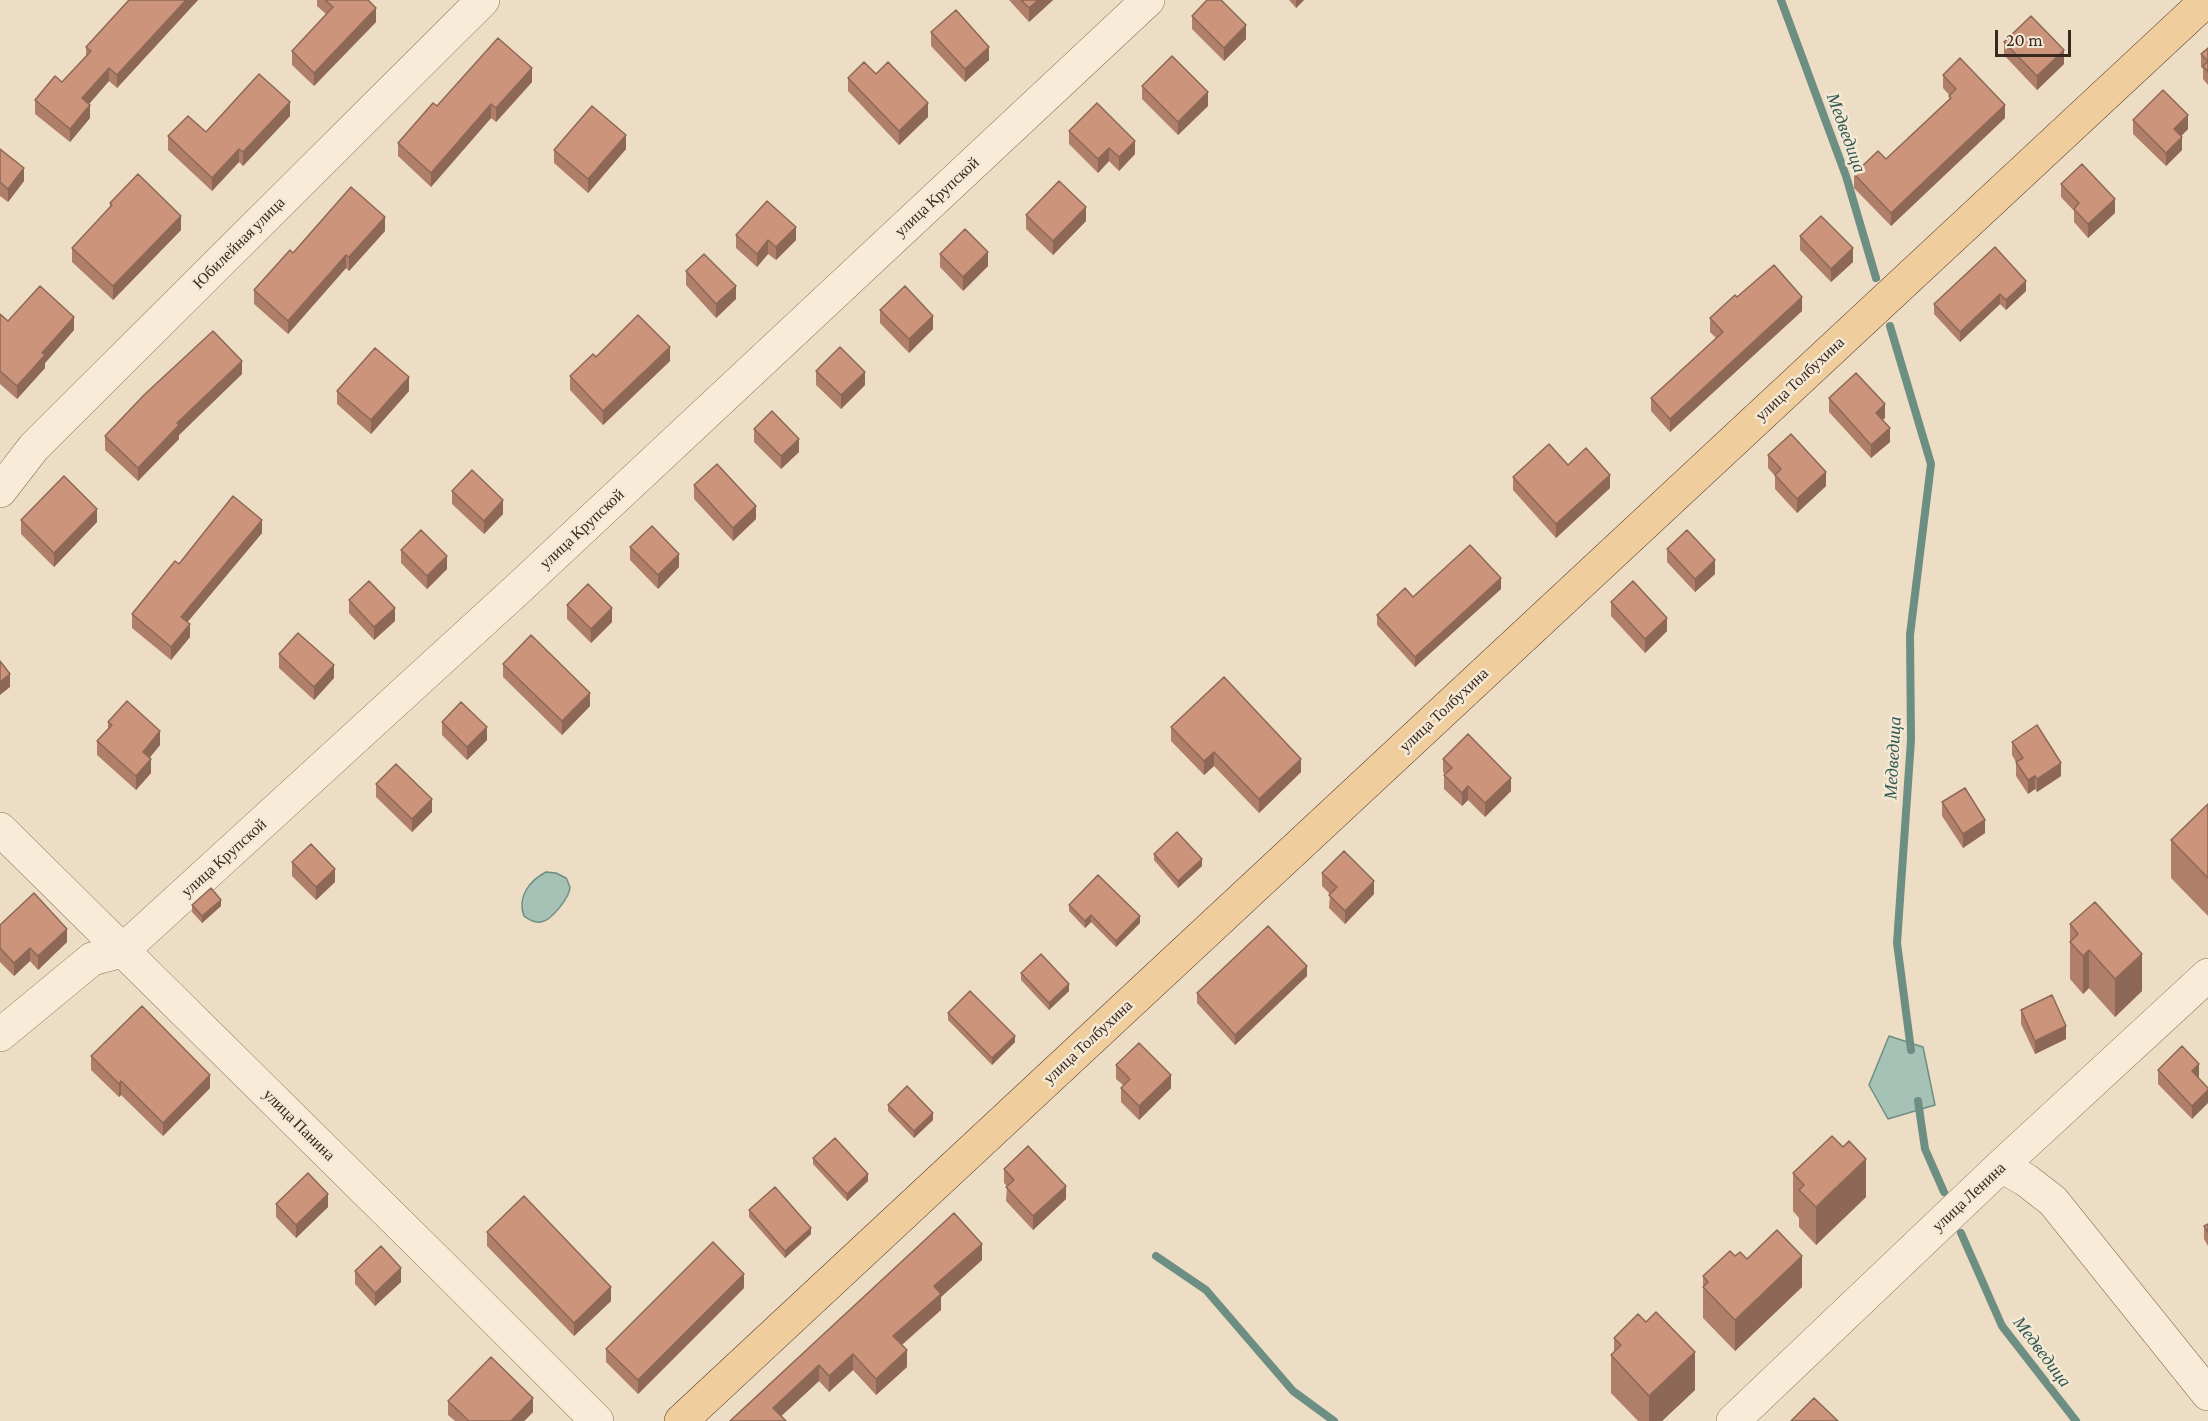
<!DOCTYPE html>
<meta charset="utf-8">
<style>
body{margin:0}
#map{position:relative;width:2208px;height:1421px;overflow:hidden;background:#edddc4;font-family:"Crimson Pro",serif}
canvas{display:block}
.scale{position:absolute;left:1995px;top:30px;width:76px;height:27px;box-sizing:border-box;border:3px solid #38281f;border-top:0;padding-left:8px;font-size:18px;line-height:21px;white-space:nowrap;color:#38281f;-webkit-text-stroke:4px #f5e8d4;paint-order:stroke}
</style>
<div id="map">
<canvas width="2208" height="1421"></canvas>
<div class="scale">20 m</div>
</div>
<script>
const context = document.querySelector('canvas').getContext('2d');
context.lineJoin = 'round';
function fill(path, color) { context.fillStyle = color; context.fill(path, 'evenodd'); }
function stroke(path, color, width, dash) { context.strokeStyle = color; context.lineWidth = width; context.lineCap = dash ? 'butt' : 'round'; context.setLineDash(dash || []); context.stroke(path); }
function label(font, color, halo, rows, align = 'center') {
  context.font = font + ' "Crimson Pro",serif'; context.lineWidth = 5; context.setLineDash([]); context.textBaseline = 'middle'; context.strokeStyle = halo; context.fillStyle = color; for (const [text, x, y, turn = 0] of rows) {
    context.save(); context.translate(x, y); context.rotate((+turn || 0) * Math.PI / 180); context.textAlign = isNaN(turn) ? turn : align; if (halo) context.strokeText(text, 0, 0); context.fillText(text, 0, 0); context.restore();
  }
}
const water = new Path2D(`
 M546,872L556,873L566,878C567,878 569,886 570,887C570,897 551,921 541,922C534,923 529,920 524,916C517,897 529,881 546,872Z
 M1889,1036L1923,1047L1935,1105L1888,1119L1869,1085Z`);
const stream = new Path2D(`
 M1781,0L1846,176L1876,278
 M1890,326L1931,464L1910,635L1911,740L1897,943L1911,1050
 M1918,1101L1925,1149L1944,1192
 M1961,1233L2002,1326L2076,1421
 M1156,1256L1206,1290L1293,1391L1334,1421`);
const minor = new Path2D(`
 M0,491L34,447L483,0
 M0,829L446,1270L597,1421
 M0,1035L92,959L122,951L520,587L1148,0
 M2001,1166L2026,1180L2053,1201L2208,1394
 M1733,1421L2001,1166L2208,975`);
const major = new Path2D(`
 M681,1421L2207,0`);
const wall = new Path2D(`
 M129,0H198L117,88L109,81L89,104L90,118L70,142L35,114V100L62,82L86,57V47Z
 M317,0H368L376,22L314,86L292,65V51L326,14L317,6Z
 M1009,0H1053L1029,22Z
 M1289,0H1304L1296,8Z
 M1192,16L1246,39L1224,61L1192,29Z
 M931,32L989,60L965,82L931,46Z
 M2004,42L2064,64L2037,90L2004,55Z
 M2208,48V85L2203,79V69L2201,67V54Z
 M876,74L928,117L899,145L848,91V78Z
 M1943,75L2005,118L1891,226L1854,188V174L1886,159L1949,99L1950,96L1943,88Z
 M532,82L496,122L491,118L431,187L398,156V143L437,106Z
 M1142,86L1208,106L1178,135L1142,99Z
 M290,116L243,166L239,162L212,191L168,150V136L206,132Z
 M2133,120L2188,129L2181,136L2182,150L2166,166L2133,134Z
 M1069,131L1135,154L1119,171L1109,161L1098,173L1069,144Z
 M0,149L24,181L8,202L0,196Z
 M626,149L588,193L554,163V150Z
 M2061,184L2115,213L2088,238L2074,222V211L2061,197Z
 M110,203L181,230L113,300L72,262V248L110,208Z
 M1026,215L1086,221L1053,255L1026,229Z
 M385,231L349,271L346,268L288,334L254,304V290L293,253Z
 M736,235L796,240L776,260L768,254L757,267L736,248Z
 M1800,236L1853,262L1831,282L1800,250Z
 M940,254L988,266L963,291L940,267Z
 M686,271L736,299L716,318L686,285Z
 M2026,291L2006,310L2000,304L1960,342L1934,314V304Z
 M1737,297L1802,311L1670,432L1651,411V398L1716,338L1710,332V318Z
 M880,310L933,329L909,353L880,323Z
 M0,314L8,321L74,330L45,363V368L17,399L0,384Z
 M596,357L670,361L603,425L570,390V376Z
 M816,371L865,385L841,409L816,385Z
 M242,374L179,435V439L138,481L105,450V436Z
 M337,391H409L371,434L337,404Z
 M1829,398L1885,418L1882,420L1890,442L1871,458L1829,412Z
 M754,429L799,452L781,469L754,442Z
 M1768,455L1826,486L1797,513L1775,489V476L1768,468Z
 M1568,465L1610,488L1556,538L1513,490V477Z
 M694,485L756,519L733,541L694,499Z
 M452,491L503,514L484,534L452,504Z
 M21,520L97,522L54,567L21,534Z
 M262,533L187,622L190,637L171,660L132,628V614L179,564Z
 M630,547L679,567L658,589L630,560Z
 M1667,549L1715,574L1695,592L1667,562Z
 M401,550L447,569L427,589L401,563Z
 M1501,589L1415,667L1377,625V615Z
 M349,600L395,621L374,640L349,613Z
 M1611,602L1667,631L1645,653L1611,616Z
 M567,605L612,622L591,643L567,619Z
 M279,654L334,678L314,700L279,668Z
 M503,664L590,706L562,735L503,677Z
 M108,722L160,745L149,758L151,773L136,790L97,755V741L108,729Z
 M442,722L487,740L467,760L442,735Z
 M1171,727L1301,772L1259,813L1214,766L1204,775L1171,741Z
 M2012,742L2061,776L2037,792L2035,789L2028,794L2016,776V762L2012,755Z
 M1443,759L1511,791L1485,817L1468,800L1462,806L1444,789V775L1445,774L1443,772Z
 M376,784L432,812L412,832L376,797Z
 M1942,802L1985,833L1963,848L1942,816Z
 M2208,804V916L2171,878V840Z
 M1154,854L1202,866L1178,888L1154,860Z
 M292,862L335,882L316,900L292,876Z
 M1322,873L1374,894L1345,924L1329,908L1330,894L1322,886Z
 M192,905L221,906L202,923L192,912Z
 M1069,905L1140,923L1116,947L1091,922L1085,928L1069,911Z
 M2070,924L2142,991L2115,1017L2089,988L2083,994L2070,979Z
 M0,925L67,942L38,970L30,961L14,976L0,962Z
 M1021,973L1069,991L1049,1010L1021,980Z
 M1307,976L1235,1045L1197,1003V993Z
 M2021,1010L2066,1039L2035,1054L2021,1024Z
 M948,1013L1015,1042L992,1065L948,1020Z
 M91,1056L210,1088L163,1136L121,1095L119,1097L91,1070Z
 M1116,1065L1171,1088L1139,1120L1121,1102V1088L1124,1086L1116,1079Z
 M2158,1070L2199,1077L2192,1119L2158,1084Z
 M888,1105L933,1120L914,1138L888,1111Z
 M813,1158L868,1181L847,1201L813,1164Z
 M1004,1169L1066,1199L1033,1230L1006,1201L1007,1186L1004,1183Z
 M1793,1173L1866,1197L1816,1245L1799,1227V1218L1793,1211Z
 M276,1204L328,1207L296,1238L276,1217Z
 M749,1210L811,1234L785,1258L749,1217Z
 M2208,1224V1246L2204,1239V1226Z
 M487,1232L611,1301L574,1336L487,1246Z
 M1735,1256L1747,1259L1802,1287L1735,1351L1703,1318V1276Z
 M982,1260L941,1297V1310L902,1345L907,1367L876,1395L853,1370L829,1392L819,1381L781,1416L730,1421Z
 M355,1271L401,1282L375,1306L355,1284Z
 M744,1288L638,1394L606,1362V1349Z
 M1614,1338L1695,1390L1662,1421H1638L1611,1393V1355L1614,1352Z
 M448,1401L533,1412L524,1421H455L448,1415Z`);
const shadedWall = new Path2D(`
 M186,0H198L117,88V75Z
 M1038,0H1053L1029,22V8Z
 M1296,0H1304L1296,8Z
 M376,8V22L314,86V73Z
 M1246,25V39L1224,61V48Z
 M989,47V60L965,82V69Z
 M2064,50V64L2037,90V76Z
 M109,68V81L82,112V98Z
 M532,68V82L496,122V108Z
 M1208,92V106L1178,135V122Z
 M290,102V116L243,166V152Z
 M928,103V117L899,145V131Z
 M491,104V118L431,187V173Z
 M90,105V118L70,142V129Z
 M2005,105V118L1891,226V213Z
 M2188,115V129L2174,143V129Z
 M626,135V149L588,193V179Z
 M2182,137V150L2166,166V153Z
 M1135,141V154L1119,171V157Z
 M1109,148V161L1098,173V159Z
 M239,149V162L212,191V178Z
 M24,168V181L8,202V189Z
 M2115,199V213L2088,238V224Z
 M1086,207V221L1053,255V241Z
 M181,216V230L113,300V286Z
 M385,217V231L349,271V257Z
 M796,227V240L776,260V247Z
 M768,240V254L757,267V254Z
 M1853,248V262L1831,282V269Z
 M988,252V266L963,291V277Z
 M346,255V268L288,334V321Z
 M2026,281V291L2006,310V300Z
 M736,286V299L716,318V304Z
 M2000,294V304L1960,342V332Z
 M1802,297V311L1670,432V419Z
 M933,316V329L909,353V339Z
 M74,317V330L45,363V368L17,399V386L42,353Z
 M670,347V361L603,425V411Z
 M242,361V374L179,435V439L138,481V468L177,423Z
 M865,372V385L841,409V395Z
 M409,377V391L371,434V420Z
 M1885,404V418L1876,426V413Z
 M1890,428V442L1871,458V445Z
 M799,439V452L781,469V456Z
 M1826,472V486L1797,513V499Z
 M1610,475V488L1556,538V524Z
 M503,500V514L484,534V521Z
 M756,506V519L733,541V528Z
 M97,509V522L54,567V553Z
 M262,520V533L181,630V617Z
 M679,554V567L658,589V575Z
 M447,556V569L427,589V576Z
 M1715,560V574L1695,592V579Z
 M1501,578V589L1415,667V657Z
 M395,608V621L374,640V627Z
 M612,608V622L591,643V629Z
 M1667,618V631L1645,653V639Z
 M190,624V637L171,660V647Z
 M334,665V678L314,700V687Z
 M10,674V687L0,695V682Z
 M590,693V706L562,735V721Z
 M487,727V740L467,760V747Z
 M160,731V745L143,766V752Z
 M1214,752V766L1204,775V761Z
 M151,759V773L136,790V776Z
 M1301,759V772L1259,813V799Z
 M2061,763V776L2037,792V779Z
 M2035,776V789L2028,794V780Z
 M1511,778V791L1485,817V803Z
 M1468,786V800L1462,806V793Z
 M432,799V812L412,832V819Z
 M1985,820V833L1963,848V834Z
 M1202,859V866L1178,888V881Z
 M335,869V882L316,900V887Z
 M1374,881V894L1345,924V911Z
 M221,900V906L202,923V916Z
 M1091,915V922L1085,928V921Z
 M1140,916V923L1116,947V941Z
 M67,929V942L38,970V956Z
 M30,948V961L14,976V963Z
 M2089,950V988L2083,994V956Z
 M2142,954V991L2115,1017V979Z
 M1307,966V976L1235,1045V1035Z
 M1069,984V991L1049,1010V1003Z
 M2066,1026V1039L2035,1054V1041Z
 M1015,1036V1042L992,1065V1058Z
 M2199,1064V1077L2192,1084V1071Z
 M210,1075V1088L163,1136V1123Z
 M1171,1075V1088L1139,1120V1106Z
 M121,1081V1095L119,1097V1084Z
 M2208,1090V1103L2192,1119V1106Z
 M933,1113V1120L914,1138V1131Z
 M1866,1159V1197L1816,1245V1207Z
 M868,1174V1181L847,1201V1194Z
 M1066,1186V1199L1033,1230V1216Z
 M328,1194V1207L296,1238V1225Z
 M811,1228V1234L785,1258V1251Z
 M982,1244V1260L941,1297V1310L893,1352V1336L934,1286Z
 M1802,1256V1287L1735,1351V1320Z
 M401,1268V1282L375,1306V1293Z
 M744,1274V1288L638,1394V1380Z
 M611,1287V1301L574,1336V1323Z
 M907,1350V1367L876,1395V1379Z
 M1695,1352V1390L1662,1421H1649V1396Z
 M853,1354V1370L829,1392V1376Z
 M819,1365V1381L776,1421L773,1408Z
 M533,1398V1412L524,1421H511Z`);
const building = new Path2D(`
 M129,0H186L117,75L109,68L82,98L90,105L70,129L35,100L55,76L62,82L91,51L86,47Z
 M325,0H368L376,8L314,73L292,51L333,7Z
 M1021,0H1038L1029,8Z
 M1207,0H1221L1246,25L1224,48L1192,16Z
 M956,10L989,47L965,69L931,32Z
 M2031,16L2064,50L2037,76L2004,42Z
 M498,38L532,68L496,108L491,104L431,173L398,143L433,103L437,106Z
 M2208,48V72L2203,66L2208,61L2201,54Z
 M1172,56L1208,92L1178,122L1142,86Z
 M1960,58L2005,105L1891,213L1854,174L1878,151L1886,159L1951,98L1949,96L1956,89L1943,75Z
 M864,62L876,74L888,62L928,103L899,131L848,78Z
 M259,74L290,102L243,152L239,149L212,178L168,136L188,116L206,132Z
 M2163,90L2188,115L2174,129L2182,137L2166,153L2133,120Z
 M1097,103L1135,141L1119,157L1109,148L1098,159L1069,131Z
 M592,106L626,135L588,179L554,150Z
 M0,149L24,168L8,189L0,182Z
 M2082,164L2115,199L2088,224L2074,209L2079,203L2061,184Z
 M138,174L181,216L113,286L72,248L112,205L110,203Z
 M1059,181L1086,207L1053,241L1026,215Z
 M351,187L385,217L349,257L346,255L288,321L254,290L290,250L293,253Z
 M767,201L796,227L776,247L768,240L757,254L736,235Z
 M1821,216L1853,248L1831,269L1800,236Z
 M965,229L988,252L963,277L940,254Z
 M1995,247L2026,281L2006,300L2000,294L1960,332L1934,304Z
 M704,254L736,286L716,304L686,271Z
 M1774,265L1802,297L1670,419L1651,398L1723,332L1710,318L1735,295L1737,297Z
 M40,286L74,317L42,353L45,355L17,386L0,371V314L8,321Z
 M905,286L933,316L909,339L880,310Z
 M638,315L670,347L603,411L570,376L593,354L596,357Z
 M213,331L242,361L177,423L179,425L138,468L105,436L145,394Z
 M840,347L865,372L841,395L816,371Z
 M375,348L409,377L371,420L337,391Z
 M1856,373L1885,404L1876,413L1890,428L1871,445L1829,398Z
 M772,411L799,439L781,456L754,429Z
 M1791,434L1826,472L1797,499L1775,475L1781,469L1768,455Z
 M1549,444L1568,465L1586,448L1610,475L1556,524L1513,477Z
 M717,464L756,506L733,528L694,485Z
 M472,470L503,500L484,521L452,491Z
 M64,476L97,509L54,553L21,520Z
 M233,496L262,520L181,617L190,624L171,647L132,614L175,561L179,564Z
 M652,526L679,554L658,575L630,547Z
 M421,530L447,556L427,576L401,550Z
 M1687,530L1715,560L1695,579L1667,549Z
 M1470,545L1501,578L1415,657L1377,615L1405,588L1413,597Z
 M369,581L395,608L374,627L349,600Z
 M1633,581L1667,618L1645,639L1611,602Z
 M588,584L612,608L591,629L567,605Z
 M298,633L334,665L314,687L279,654Z
 M531,635L590,693L562,721L503,664Z
 M0,661L10,674L0,682Z
 M1224,677L1301,759L1259,799L1214,752L1204,761L1171,727Z
 M127,701L160,731L143,752L151,759L136,776L97,741L112,725L108,722Z
 M461,702L487,727L467,747L442,722Z
 M2037,725L2061,763L2037,779L2035,776L2028,780L2016,762L2023,758L2012,742Z
 M1468,734L1511,778L1485,803L1468,786L1462,793L1444,775L1452,768L1443,759Z
 M396,764L432,799L412,819L376,784Z
 M1965,788L1985,820L1963,834L1942,802Z
 M2208,804V878L2171,840Z
 M1177,832L1202,859L1178,881L1154,854Z
 M311,844L335,869L316,887L292,862Z
 M1344,851L1374,881L1345,911L1329,895L1337,887L1322,873Z
 M1098,875L1140,916L1116,941L1091,915L1085,921L1069,905Z
 M211,888L221,900L202,916L192,905Z
 M34,893L67,929L38,956L30,948L14,963L0,948V925Z
 M2095,902L2142,954L2115,979L2089,950L2083,956L2070,942L2078,934L2070,924Z
 M1268,926L1307,966L1235,1035L1197,993Z
 M1041,954L1069,984L1049,1003L1021,973Z
 M970,991L1015,1036L992,1058L948,1013Z
 M2052,995L2066,1026L2035,1041L2021,1010Z
 M142,1006L210,1075L163,1123L121,1081L119,1084L91,1056Z
 M1139,1043L1171,1075L1139,1106L1121,1088L1130,1079L1116,1065Z
 M2182,1046L2199,1064L2192,1071L2208,1088V1090L2192,1106L2158,1070Z
 M907,1086L933,1113L914,1131L888,1105Z
 M1832,1136L1843,1147L1849,1141L1866,1159L1816,1207L1799,1190L1804,1185L1793,1173Z
 M835,1138L868,1174L847,1194L813,1158Z
 M1028,1146L1066,1186L1033,1216L1006,1187L1014,1180L1004,1169Z
 M308,1173L328,1194L296,1225L276,1204Z
 M775,1187L811,1228L785,1251L749,1210Z
 M524,1196L611,1287L574,1323L487,1232Z
 M954,1213L982,1244L934,1286L941,1294L893,1336L907,1350L876,1379L853,1354L829,1376L819,1365L773,1408L786,1421H730Z
 M2208,1224V1232L2204,1226Z
 M1777,1230L1802,1256L1735,1320L1703,1287L1708,1282L1703,1276L1730,1251L1735,1256L1740,1252L1747,1259Z
 M713,1242L744,1274L638,1380L606,1349Z
 M381,1246L401,1268L375,1293L355,1271Z
 M1656,1312L1695,1352L1649,1396L1611,1355L1621,1345L1614,1338L1638,1314L1646,1322Z
 M491,1357L533,1398L511,1421H469L448,1401Z
 M1814,1398L1838,1421H1791Z`);
const streetNames = [
 ["улица Крупской",937,197,-43],
 ["Юбилейная улица",239,243,-45],
 ["улица Толбухина",1800,379,-43],
 ["улица Крупской",582,529,-43],
 ["улица Толбухина",1444,710,-43],
 ["улица Крупской",224,858,-42],
 ["улица Толбухина",1088,1042,-43],
 ["улица Панина",299,1125,45],
 ["улица Ленина",1969,1197,-43]
];
const waterNames = [
 ["Медведица",1846,133,70],
 ["Медведица",1893,758,-87],
 ["Медведица",2042,1352,53]
];
fill(water, '#a6c1b6');
stroke(water, '#6d8f83', 1.5);
stroke(stream, '#6d8f83', 8);
stroke(minor, '#886e5b', 34);
stroke(major, '#563d2f', 34);
stroke(minor, '#f8ebd7', 33);
stroke(major, '#f0cd9d', 33);
fill(wall, '#af7f6a');
fill(shadedWall, '#8e6856');
fill(building, '#cb947b');
stroke(building, '#8e6856', 1.5);
label('16px', '#38281f', '#f5e8d4', streetNames);
label('italic 18px', '#2e5851', '#f5e8d4', waterNames);
</script>
